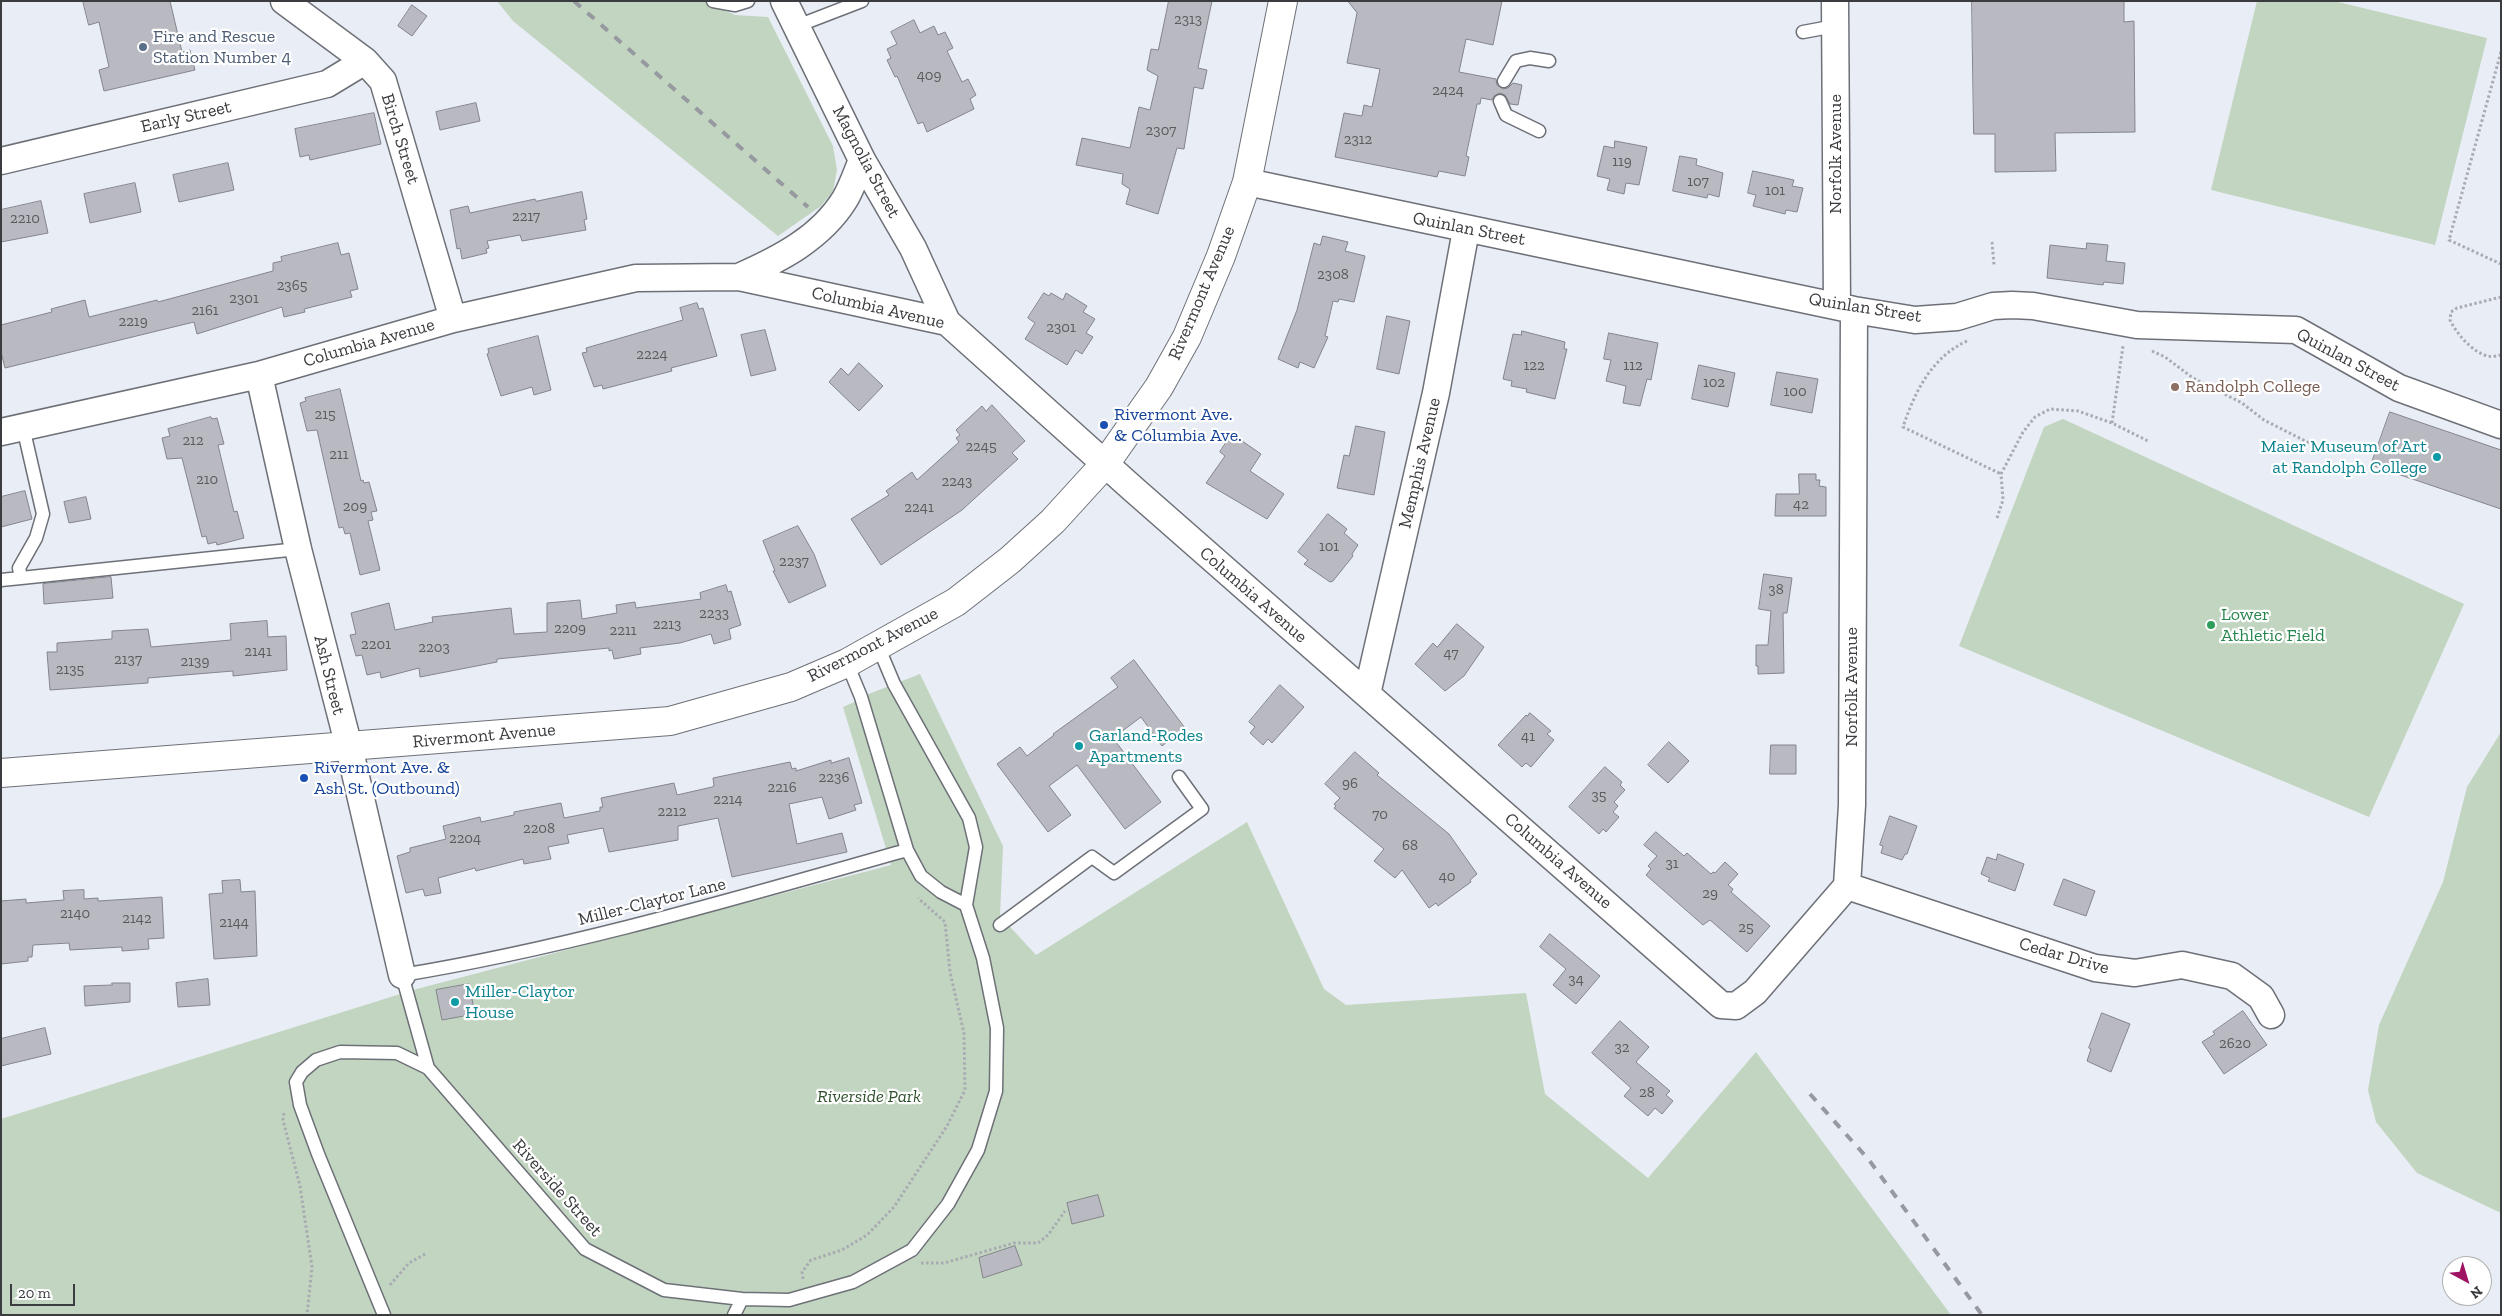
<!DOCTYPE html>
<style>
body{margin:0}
#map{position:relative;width:2502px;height:1316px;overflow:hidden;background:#e9edf5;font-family:"Zilla Slab",serif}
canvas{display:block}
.frame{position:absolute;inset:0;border:2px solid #3a3c3f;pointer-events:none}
.north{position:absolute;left:2442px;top:1256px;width:50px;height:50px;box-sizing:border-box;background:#fff;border:1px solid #b0b1b2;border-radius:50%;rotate:141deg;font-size:14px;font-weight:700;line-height:20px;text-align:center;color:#3a3c3f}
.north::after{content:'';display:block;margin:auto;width:18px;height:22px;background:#9e1463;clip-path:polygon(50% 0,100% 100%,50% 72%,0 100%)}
.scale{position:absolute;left:10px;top:1284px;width:65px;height:22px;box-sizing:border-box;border:2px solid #3a3c3f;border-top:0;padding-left:6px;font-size:15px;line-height:18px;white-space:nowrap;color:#3a3c3f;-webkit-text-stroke:4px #fff;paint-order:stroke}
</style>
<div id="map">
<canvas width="2502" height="1316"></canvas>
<div class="frame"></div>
<div class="north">N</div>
<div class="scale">20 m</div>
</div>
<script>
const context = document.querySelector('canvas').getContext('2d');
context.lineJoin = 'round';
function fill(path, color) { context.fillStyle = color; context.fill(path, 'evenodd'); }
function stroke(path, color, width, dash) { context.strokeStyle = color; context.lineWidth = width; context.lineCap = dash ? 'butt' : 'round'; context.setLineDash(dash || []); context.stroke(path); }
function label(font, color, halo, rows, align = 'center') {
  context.font = font + ' "Zilla Slab",serif'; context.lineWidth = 4.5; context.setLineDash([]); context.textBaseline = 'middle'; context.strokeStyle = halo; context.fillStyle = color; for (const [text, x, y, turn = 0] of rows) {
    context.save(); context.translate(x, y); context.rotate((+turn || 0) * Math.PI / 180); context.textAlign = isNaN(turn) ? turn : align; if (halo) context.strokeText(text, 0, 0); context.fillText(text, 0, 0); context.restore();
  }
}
const green = new Path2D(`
 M497,1H703L735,15L768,17L833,146L837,170L833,191L821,206L778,236L513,21Z
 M2257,1H2334L2487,38L2435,245L2211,190Z
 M2063,419L2464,604L2369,817L1959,646L2044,427Z
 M920,674L1003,846L1000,916L1036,955L1247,822L1324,989L1346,1005L1526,993L1545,1094L1648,1178L1756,1052L1951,1315H1V1119L413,990L891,865L843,707L861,699V697Z
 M2501,732V1213L2417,1173L2376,1122L2368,1090L2379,1025L2443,882L2467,787Z`);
const building = new Path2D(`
 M83,1H170L182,52L190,50L195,70L104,91L99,70L109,67L99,22L89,25Z
 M1169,1H1212L1198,68L1207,70L1203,89L1194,87L1184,149L1177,148L1158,214L1126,204L1130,189L1122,184L1123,174L1076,165L1082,138L1130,148L1139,107L1150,110L1158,76L1147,70L1151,49L1158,50Z
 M1348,1H1502L1493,45L1466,39L1459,72L1496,79L1497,85L1503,89L1508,88L1513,83L1522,85L1518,105L1510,104L1505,95L1500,93L1494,96L1492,100L1481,98L1480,104H1477L1466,156L1469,157L1465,176L1439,171L1437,177L1335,157L1344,113L1362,116L1364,105L1372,107L1380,69L1347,63L1357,13Z
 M1972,1H2124V22L2134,21L2135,132L2055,133L2056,171L1995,172V134H1974Z
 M412,5L427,16L412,36L398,26Z
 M914,20L920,33L934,26L938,35L945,32L953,48L947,51L962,82L968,79L976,95L970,99L974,109L927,132L923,122L918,124L897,76L895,77L887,60L891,58L887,49L897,44L891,32Z
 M476,103L480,121L440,130L436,112Z
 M374,113L381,144L310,160L309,155L300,157L295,129Z
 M1615,141L1647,147L1639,185L1626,183L1624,194L1607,190L1610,179L1597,176L1604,146L1614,148Z
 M1680,156L1697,159L1696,165L1723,173L1719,197L1708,194L1707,198L1673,191Z
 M228,163L234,190L179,202L173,175Z
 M1753,171L1794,180L1792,186L1803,188L1797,212L1786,210L1785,214L1753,206L1756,195L1748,193Z
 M135,183L141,212L90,223L84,194Z
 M582,192L587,219L584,220L586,230L522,241L520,235L487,241L489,248L486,249L487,253L462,259L460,248L457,249L450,210L468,206L470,213L535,199L536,201Z
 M41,201L48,233L1,242V210Z
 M1323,236L1348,242L1345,251L1365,256L1354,302L1339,299L1338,302L1333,301L1325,336L1328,337L1314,368L1300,362L1298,368L1278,359L1297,310L1314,243L1320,245Z
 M338,243L341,255L349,253L358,289L350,291L352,297L304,309L305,312L284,317L282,307L197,334L194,322L5,368L1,352V325L52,312L51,309L85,300L89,317L157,300L158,302L273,271V263L282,261L281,257Z
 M2087,243L2108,245L2106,261L2125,263L2123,284L2104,282L2103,285L2047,278L2050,245L2086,249Z
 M1044,293L1049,296L1051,293L1063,300L1066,293L1087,306L1083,312L1095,319L1086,333L1093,337L1082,354L1076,350L1067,365L1025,339L1035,323L1028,318Z
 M697,303L699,309L703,308L717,356L671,368L672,371L603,389L602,385L594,387L582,353L587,352L586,348L683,320L680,308Z
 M1387,316L1410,321L1399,374L1377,369Z
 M765,330L776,370L751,376L741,335Z
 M1522,331L1565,342L1564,349H1567L1555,399L1526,392L1527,389L1511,386L1512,381L1503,379L1513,334L1521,335Z
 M1609,333L1658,343L1651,380L1647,379L1640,406L1623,403L1626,386L1606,381L1611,360L1604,359Z
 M538,336L551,390L534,395L532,387L501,396L487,354L489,353L488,349Z
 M859,363L883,386L859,411L829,382L841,368L848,375Z
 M1699,365L1735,373L1728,407L1692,399Z
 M1777,372L1818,379L1812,413L1771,405Z
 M340,389L361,481L363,480L364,483L369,482L377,511L371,512L373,520L368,521L380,570L360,575L350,533L345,534L343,527L339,528L317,430L307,431L300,403L306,401L305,398Z
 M992,405L1025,441L1012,453L1018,459L962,510L881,565L851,519L889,495L886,491L912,472L917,480L959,442L956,438L960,435L956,430L982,406L986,411Z
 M2390,412L2501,450V509L2371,465Z
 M211,417L212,419L217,418L224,444L218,445L234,512L237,511L244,538L217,545L216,542L208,544L206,536L202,537L182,458L167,459L162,438L170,436L168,429Z
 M1356,426L1385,432L1374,495L1337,488L1344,455L1349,456Z
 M1232,434L1261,454L1250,471L1284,494L1267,519L1206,483L1225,456L1220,452Z
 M1799,474H1816V480H1820L1819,486L1826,487V516H1775L1776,494H1799Z
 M25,491L32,519L1,527V497Z
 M86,497L91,519L69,523L64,502Z
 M1328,514L1347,529L1344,533L1358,545L1352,554L1353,556L1333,581L1330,582L1304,564L1308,560L1298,552Z
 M798,526L814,554L826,586L789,603L773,571H775L763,541Z
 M1764,574L1792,578L1787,613H1783L1784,673L1758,674V666H1756V645H1768L1771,611L1759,609Z
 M111,577L113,598L44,604L43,584Z
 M726,585L728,592L731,591L741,625L729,629L731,639L714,644L711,634L680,643L640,648L641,654L614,659L612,650L609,651V648L497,659V662L420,677L419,668L381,678L380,672L367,675L362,655L356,656L350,635L356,634L351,613L389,603L395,630L433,622L432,617L511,608L514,634L547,632V603L580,600L582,619L617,613L616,605L635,602L636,608L701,599L700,593Z
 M267,621L268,637L286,636L287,670L233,676V671L148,678V683L50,690L47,652H57V643L112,639V631L148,629L151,647L231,640L230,624Z
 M1457,624L1484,647L1464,676L1445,691L1415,664L1433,643L1437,647Z
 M1134,660L1185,728L1162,746L1141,717L1113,738L1161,802L1125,829L1077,765L1049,786L1071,815L1048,832L997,764L1020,747L1027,756L1054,735L1053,734L1118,687L1111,678Z
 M1280,685L1304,707L1272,743L1268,739L1263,745L1250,733L1255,727L1249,722Z
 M1530,713L1551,731L1547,734L1554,740L1531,767L1526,763L1522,767L1498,745L1526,715L1527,716Z
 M1669,742L1689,761L1668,783L1648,765Z
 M1771,745H1796V774H1770Z
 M1355,752L1379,773L1377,775L1449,834L1477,874L1470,880L1471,882L1438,906L1436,903L1429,908L1402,870L1395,878L1374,861L1384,849L1334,808L1336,806L1334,804L1340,798L1325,784Z
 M849,758L862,803L854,805L856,810L829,819L822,797L789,804L797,844L842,833L847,852L732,877L718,818L678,826V840L609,852L603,828L567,835L569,843L548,847L551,859L524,864L523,859L476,871L475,868L438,878L441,893L425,896L423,889L406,893L397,856L410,852V848L446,839L443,826L480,817L481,822L514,815V812L561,803L564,818L600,811V807H603L601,798L630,792L674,783L677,795L712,787L714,786L713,778L790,762L792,769L796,768V771L831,760V763Z
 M1605,767L1622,782L1620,785L1625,790L1614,802L1618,806L1613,812L1619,817L1606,832L1603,829L1599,834L1569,807Z
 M1890,816L1917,826L1907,854H1905L1902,860L1881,853L1883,846L1880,845Z
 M1656,832L1684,856L1687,853L1711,874L1713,872L1715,873L1725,862L1738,874L1728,885L1733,889L1731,892L1770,926L1747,952L1710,920L1703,925L1646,875L1651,869L1648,866L1657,856L1644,845Z
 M1998,854L2024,864L2015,891L1988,881L1990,878L1981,874L1987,857L1996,860Z
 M2064,879L2095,891L2086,916L2054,905Z
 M240,880L241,892L255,891L257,956L214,959L209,894L223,893L222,881Z
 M84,890V899L98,898V901L162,897L164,938L148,939L149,949L122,951V947L70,950L69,943L33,945L32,957H28V961L1,964V901L26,899V903L64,900L63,891Z
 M1550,934L1600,976L1576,1004L1553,985L1566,969L1540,947Z
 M208,979L210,1005L178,1007L176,983Z
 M112,983H130V1002L85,1006L84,986L112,985Z
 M469,984L475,1014L442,1020L436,990Z
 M2243,1011L2267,1045L2224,1074L2202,1042L2215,1034L2213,1032Z
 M2102,1013L2130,1024L2111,1072L2087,1061L2091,1049L2089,1048Z
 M1620,1021L1649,1047L1636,1062L1670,1091L1666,1095L1673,1101L1662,1114L1655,1108L1648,1116L1624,1096L1631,1088L1592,1053Z
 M45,1028L51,1054L1,1066V1039Z
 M1098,1195L1104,1216L1072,1224L1067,1203Z
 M1015,1246L1022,1265L983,1278L979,1258Z`);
const path = new Path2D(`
 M2501,52L2449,240L2501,264
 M1992,242L1994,265
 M2501,297L2457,308L2451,312L2450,320C2456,333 2473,353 2488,356C2492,357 2497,356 2501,355
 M1967,341C1932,357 1915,391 1903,427L2001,474
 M2152,351L2165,357L2193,378L2242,403L2264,420L2323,450
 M2112,423L2123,346
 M1997,518L2003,500L2001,474L2023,432L2035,417L2050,409L2078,411L2112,423L2148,441
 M284,1113L283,1120L300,1186L312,1267L307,1315
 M921,1263H944L1014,1243H1038L1048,1235L1065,1211
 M803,1279L802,1272L811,1260L842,1250L867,1235L894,1207L947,1126L965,1090L964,1033L950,972L945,922L918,898
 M390,1285L409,1263L427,1253`);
const lane = new Path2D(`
 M713,1L735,5L748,1
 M797,26L862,1
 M1803,32L1835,26
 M1504,81L1516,61L1530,58L1549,61
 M1500,101L1506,115L1539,131
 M23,427L43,514L36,538L19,568L21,578L298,549
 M1,580L21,578
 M878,646L894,684L969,818L976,847L966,905L983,958L997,1028L996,1091L978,1150L948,1204L912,1250L853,1282L789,1300L742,1299L664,1290L585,1249L428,1068L402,975C573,947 740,897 907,850
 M847,663L861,697L907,850L921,876L941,892L966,905
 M1000,925L1092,857L1114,873L1202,809L1179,777
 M384,1315L318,1154L300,1105L296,1082L302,1072L316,1060L340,1052L397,1053L428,1068
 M734,1315L742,1299`);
const street = new Path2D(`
 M284,1L365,61L383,81L453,319
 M784,1L862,160L913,248L947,322
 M1835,1L1837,306
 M1,161L327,84L365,61
 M1247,182L1854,310L1915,320L1957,317L1993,306L2012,305L2033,306L2137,325L2296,330L2399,388L2501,425
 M739,277C780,259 821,238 845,199C852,187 857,172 862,160
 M259,375L298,549L349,747L402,975
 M1,432L259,375L453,319L636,278L739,277L947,322L1132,488L1721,1005L1736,1006L1755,992L1847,886L1852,805L1854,310
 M1367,694L1436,393L1466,230
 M1847,886L2095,968L2135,973L2182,965L2232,976L2261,997L2271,1015`);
const secondary = new Path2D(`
 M1,773L670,721L791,687L847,663L956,602L1010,560L1053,521L1105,464L1159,387L1187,337L1221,256L1247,182L1283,1`);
const rail = new Path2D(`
 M574,1L808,207
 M1810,1094L1869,1160L1982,1315`);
const markers = [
 [143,47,5,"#5c6f8a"],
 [2175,387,5,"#8d6e63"],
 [1104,425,5,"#1a4fb4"],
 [2437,457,5,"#0f9aa8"],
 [2211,625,5,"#2e9e5b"],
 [1079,746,5,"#0f9aa8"],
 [304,778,5,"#1a4fb4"],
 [455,1002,5,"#0f9aa8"]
];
const numberNames = [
 ["2313",1188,20],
 ["409",929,76],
 ["2424",1448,91],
 ["2307",1161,131],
 ["2312",1358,140],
 ["119",1622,162],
 ["107",1698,182],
 ["101",1775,191],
 ["2217",526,217],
 ["2210",25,219],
 ["2308",1333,275],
 ["2365",292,286],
 ["2301",244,299],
 ["2161",205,311],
 ["2219",133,322],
 ["2301",1061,328],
 ["2224",652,355],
 ["122",1534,366],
 ["112",1633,366],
 ["102",1714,383],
 ["100",1795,392],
 ["215",325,415],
 ["212",193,441],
 ["2245",981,447],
 ["211",339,455],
 ["210",207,480],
 ["2243",957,482],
 ["42",1801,505],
 ["209",355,507],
 ["2241",919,508],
 ["101",1329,547],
 ["2237",794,562],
 ["38",1776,590],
 ["2233",714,614],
 ["2213",667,625],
 ["2209",570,629],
 ["2211",623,631],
 ["2201",376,645],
 ["2203",434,648],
 ["2141",258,652],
 ["47",1451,654],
 ["2137",128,660],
 ["2139",195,662],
 ["2135",70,670],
 ["41",1528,737],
 ["2236",834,778],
 ["96",1350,784],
 ["2216",782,788],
 ["35",1599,796],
 ["2214",728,800],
 ["2212",672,812],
 ["70",1380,815],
 ["2208",539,829],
 ["2204",465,839],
 ["68",1410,846],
 ["31",1672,864],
 ["40",1447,877],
 ["29",1710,894],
 ["2140",75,914],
 ["2142",137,919],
 ["2144",234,923],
 ["25",1746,928],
 ["34",1576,980],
 ["2620",2235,1044],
 ["32",1622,1048],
 ["28",1647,1093]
];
const serviceNames = [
 ["Fire and Rescue",153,37],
 ["Station Number 4",153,58]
];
const streetNames = [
 ["Early Street",186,117,-13],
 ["Birch Street",400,139,73],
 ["Norfolk Avenue",1836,154,-90],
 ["Magnolia Street",866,162,62],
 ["Quinlan Street",1469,229,11],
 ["Rivermont Avenue",1202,293,-67],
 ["Columbia Avenue",878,308,13],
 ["Quinlan Street",1865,308,9],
 ["Columbia Avenue",369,343,-16],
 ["Quinlan Street",2348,360,28],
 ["Memphis Avenue",1420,463,-77],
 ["Columbia Avenue",1253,595,41],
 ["Rivermont Avenue",873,645,-27],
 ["Ash Street",329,675,76],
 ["Norfolk Avenue",1852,687,-90],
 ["Rivermont Avenue",484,736,-5],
 ["Columbia Avenue",1558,861,41],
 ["Miller-Claytor Lane",652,902,-14],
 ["Cedar Drive",2064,956,16],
 ["Riverside Street",557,1188,48]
];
const educationNames = [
 ["Randolph College",2185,387]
];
const transitNames = [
 ["Rivermont Ave.",1114,415],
 ["& Columbia Ave.",1114,436],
 ["Rivermont Ave. &",314,768],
 ["Ash St. (Outbound)",314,789]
];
const cultureNames = [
 ["Maier Museum of Art",2427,447,"right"],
 ["at Randolph College",2427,468,"right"],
 ["Garland-Rodes",1089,736],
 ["Apartments",1089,757],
 ["Miller-Claytor",465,992],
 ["House",465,1013]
];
const leisureNames = [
 ["Lower",2221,615],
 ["Athletic Field",2221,636]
];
const parkNames = [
 ["Riverside Park",869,1097]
];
fill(green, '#c2d5c0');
fill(building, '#b8b9c1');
stroke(building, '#84858c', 1);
stroke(lane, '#6d7077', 15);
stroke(street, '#6d7077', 29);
stroke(secondary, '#6d7077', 30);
stroke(path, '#a8abb2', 3, [2.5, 2.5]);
stroke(lane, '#fff', 12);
stroke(street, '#fff', 26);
stroke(secondary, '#fff', 28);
stroke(rail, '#96999f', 4, [9, 9]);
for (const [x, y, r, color] of markers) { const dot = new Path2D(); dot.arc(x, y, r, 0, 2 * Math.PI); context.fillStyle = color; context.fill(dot); stroke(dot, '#fff', 2); }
label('15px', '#5a5b60', null, numberNames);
label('18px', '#4e5e75', '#fff', serviceNames, 'left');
label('18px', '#3a3c3f', '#fff', streetNames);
label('18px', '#785e54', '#fff', educationNames, 'left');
label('18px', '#164399', '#fff', transitNames, 'left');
label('18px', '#0d838f', '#fff', cultureNames, 'left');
label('18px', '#27864d', '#fff', leisureNames, 'left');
label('italic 18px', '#2f512c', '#fff', parkNames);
</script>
